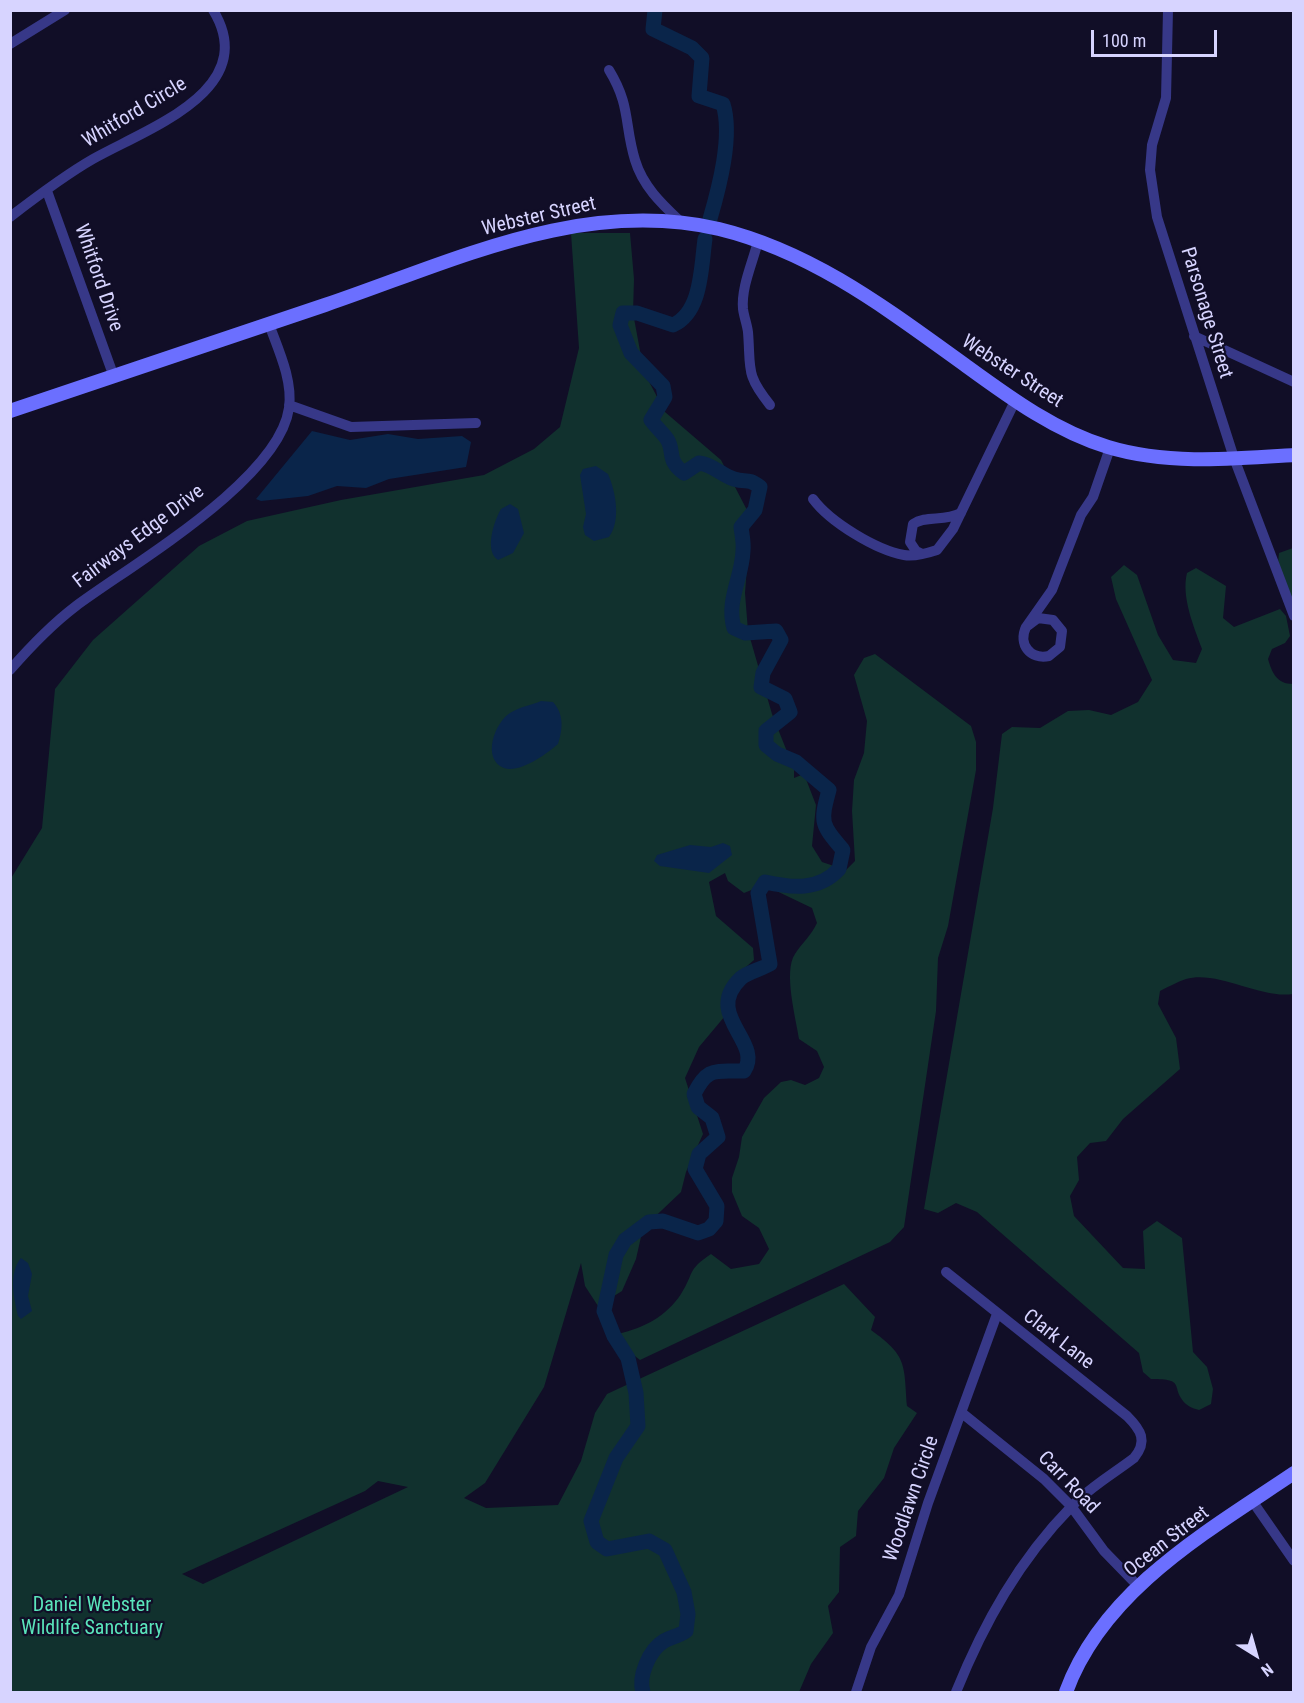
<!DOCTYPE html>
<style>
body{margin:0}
#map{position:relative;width:1304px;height:1703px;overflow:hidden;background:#110e27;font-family:"Roboto Condensed",sans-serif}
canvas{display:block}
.frame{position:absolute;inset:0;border:12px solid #d7d4ff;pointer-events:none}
.north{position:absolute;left:1226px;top:1625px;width:60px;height:60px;-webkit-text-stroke:4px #110e27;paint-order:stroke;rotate:143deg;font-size:16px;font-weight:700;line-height:24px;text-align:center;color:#d7d4ff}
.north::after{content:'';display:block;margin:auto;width:21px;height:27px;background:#d7d4ff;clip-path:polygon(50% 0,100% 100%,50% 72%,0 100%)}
.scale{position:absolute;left:1091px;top:30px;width:126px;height:27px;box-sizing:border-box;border:3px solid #d7d4ff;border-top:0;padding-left:8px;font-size:18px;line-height:21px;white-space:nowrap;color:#d7d4ff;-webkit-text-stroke:4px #110e27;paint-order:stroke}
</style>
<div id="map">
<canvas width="1304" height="1703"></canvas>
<div class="frame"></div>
<div class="north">N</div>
<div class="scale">100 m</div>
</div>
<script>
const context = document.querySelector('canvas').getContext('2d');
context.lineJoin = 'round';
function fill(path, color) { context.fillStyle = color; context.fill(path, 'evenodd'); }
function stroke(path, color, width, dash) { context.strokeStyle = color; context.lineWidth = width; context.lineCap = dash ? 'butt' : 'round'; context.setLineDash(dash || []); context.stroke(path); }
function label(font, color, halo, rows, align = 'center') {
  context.font = font + ' "Roboto Condensed",sans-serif'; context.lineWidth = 4.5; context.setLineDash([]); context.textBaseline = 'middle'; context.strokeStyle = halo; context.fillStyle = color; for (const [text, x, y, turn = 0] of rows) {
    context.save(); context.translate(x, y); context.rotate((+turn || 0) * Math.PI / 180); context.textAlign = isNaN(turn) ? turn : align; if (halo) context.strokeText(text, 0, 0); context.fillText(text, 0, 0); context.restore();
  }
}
const green = new Path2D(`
 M571,233H630L634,279L633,313L644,372L665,412L721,460L748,512L749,541L745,593L748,631L772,714L794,769V778L804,774L816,805L812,846L822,862L846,870L855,861L852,811L854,780L864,753L867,721L854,675L864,658L875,654L971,726L976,742V770L948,926L938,958L936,1011L904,1227L890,1242L640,1360L626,1349L618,1334C643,1328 666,1317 681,1294C695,1272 686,1271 711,1254L731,1269L759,1264L769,1249L759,1228L742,1216L732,1192V1178L739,1157L742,1137L764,1098L781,1082L791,1080L805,1085L819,1078L824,1067L817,1051L799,1039C796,1019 783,971 795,954C802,943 811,936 817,923L812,908L764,885L744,893L728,881L725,873L709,882L716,916L753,948L754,960L732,979L725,1016L699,1047L685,1078L703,1134L686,1172L681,1192L643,1228L636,1259L622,1291L598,1306L585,1286L581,1263L544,1387L485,1483L464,1498L486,1508L558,1505L581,1461L595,1413L607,1394L844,1284L875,1317L871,1330C907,1356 904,1363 907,1406L917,1413L894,1448L884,1478L858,1511L856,1536L840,1547L839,1592L828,1606L833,1633L811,1664L799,1692H11L10,880L42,828L55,689L93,640L199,546L247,521L341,500L484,475L534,449L560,427L579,348ZM378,1481L408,1487L203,1584L182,1574L365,1491Z
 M1293,548V603L1278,563L1279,553Z
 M1124,565L1137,575L1158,635L1173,660L1196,663L1202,649C1194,627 1181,597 1187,573L1196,568L1226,586L1223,618L1234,627L1280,609L1286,616L1290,636L1285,643L1272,649L1268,659C1272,673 1277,684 1293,684V994C1260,999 1218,970 1186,979C1177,982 1168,987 1160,991L1158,1004L1176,1038L1180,1069L1123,1119L1106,1141L1090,1143L1077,1157L1079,1180L1070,1196L1074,1216L1123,1268L1145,1269L1143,1231L1157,1221L1182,1238L1193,1352L1207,1367L1213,1389L1211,1404L1199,1410C1195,1409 1189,1407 1186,1404C1169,1387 1188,1379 1151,1379L1143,1372L1139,1353L977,1212L956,1203L938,1213L924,1209L993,808L1002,734L1012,727L1040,728L1068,711L1089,710L1111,715L1138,702L1152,680L1116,599L1111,577Z`);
const water = new Path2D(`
 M312,431L350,440L388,434L418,439L462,436L471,442L466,467L389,479L366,488L337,486L308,496L261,501L256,499Z
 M596,466L608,474C616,492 621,521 609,537L594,541L585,535L583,527L586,514L580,475L583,469Z
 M510,504L518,509L524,533L513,553L498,560C484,551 494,521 501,509Z
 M541,701L553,702C564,714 563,729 558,744C548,753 519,774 504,768C481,759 495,722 510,713C519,707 532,705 541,701Z
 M723,843L730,846L732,855L709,873L660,866L654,861L657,855L690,845L711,847Z
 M21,1258L28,1263L32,1274L28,1296L32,1311L21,1319L18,1316C14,1298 8,1274 21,1258Z`);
const river = new Path2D(`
 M655,10L653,29L692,48L702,58L699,96L723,104C733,136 719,188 710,219
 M643,1692C638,1677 649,1650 664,1641C671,1637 679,1636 686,1631L688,1614L684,1592L665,1550L649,1541L607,1549L597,1542L591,1521L616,1458L638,1426L636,1393L628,1358L614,1336L604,1311L616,1255L625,1240L649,1222L663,1221L698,1233L709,1229L716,1221L717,1206L695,1169L699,1154L718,1137L712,1118L698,1107L694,1094C708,1066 715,1072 744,1071C764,1042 702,1015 741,978C748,972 762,969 770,964L758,893L765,882C792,888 819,891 839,869L843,850C821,824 820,823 829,790L796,762L777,754L766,745V731L790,712L785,699L761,687L763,673L781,640L776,631L745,633L734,628C726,601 742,578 743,551C744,543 742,535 741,527L755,510L760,487C747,477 747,483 734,479C721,475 714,465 699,463L684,473C666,460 675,451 667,439C662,432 656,427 651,420L665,397L663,386L631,353L620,325L623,313H637L673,325C702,312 701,267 705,239`);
const street = new Path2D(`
 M1168,10L1166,98L1152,145L1150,170L1157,217L1234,458L1294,616
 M10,44L65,10
 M609,70C631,106 624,124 635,160C643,187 663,205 682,223
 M47,191L114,377
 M10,217C36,197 65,175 93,159C146,129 262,90 213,10
 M758,241C753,262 741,287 743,309C744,317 747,324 748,332C751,369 745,374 770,405
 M1194,336L1294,382
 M289,405L351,427L476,423
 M813,499C830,522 876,550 904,555C915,557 928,553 937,550L953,529L1015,401
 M922,554L916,551L910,542L913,524C926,515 944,522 961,513
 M1026,627L1038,618L1053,620L1062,631L1060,647L1049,656C1030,660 1018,644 1026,627L1052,590L1081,515L1093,497L1110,448
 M10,670C30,647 51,625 76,606C131,565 279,480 289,408C293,380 278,349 269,324
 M946,1272L1127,1416C1141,1430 1148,1441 1134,1458C1113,1474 1090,1487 1072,1506C1019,1560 984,1623 956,1692
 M962,1413L1044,1479L1071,1506L1104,1551L1139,1587
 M1253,1502L1294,1561
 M856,1692L871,1647L899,1595L928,1503L997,1314`);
const secondary = new Path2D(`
 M10,411C115,375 220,340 325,305C452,262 581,197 719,229C813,252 887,309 965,365C1009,397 1055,431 1108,447C1167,465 1233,459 1294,455
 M1066,1692C1103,1590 1208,1531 1294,1473`);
const streetNames = [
 ["Whitford Circle",135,113,-31],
 ["Webster Street",539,217,-13],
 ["Whitford Drive",98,278,71],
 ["Parsonage Street",1206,313,73],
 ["Webster Street",1012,372,33],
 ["Fairways Edge Drive",139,537,-37],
 ["Clark Lane",1058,1340,38],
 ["Carr Road",1068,1483,46],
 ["Woodlawn Circle",912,1499,-71],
 ["Ocean Street",1167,1542,-38]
];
const parkNames = [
 ["Daniel Webster",92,1606],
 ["Wildlife Sanctuary",92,1629]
];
fill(green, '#11312e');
fill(water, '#0a254a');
stroke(river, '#0a254a', 15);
stroke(street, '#373888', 10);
stroke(secondary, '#6b6fff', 14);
label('20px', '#d7d4ff', '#110e27', streetNames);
label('20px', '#5ae5bb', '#110e27', parkNames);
</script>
